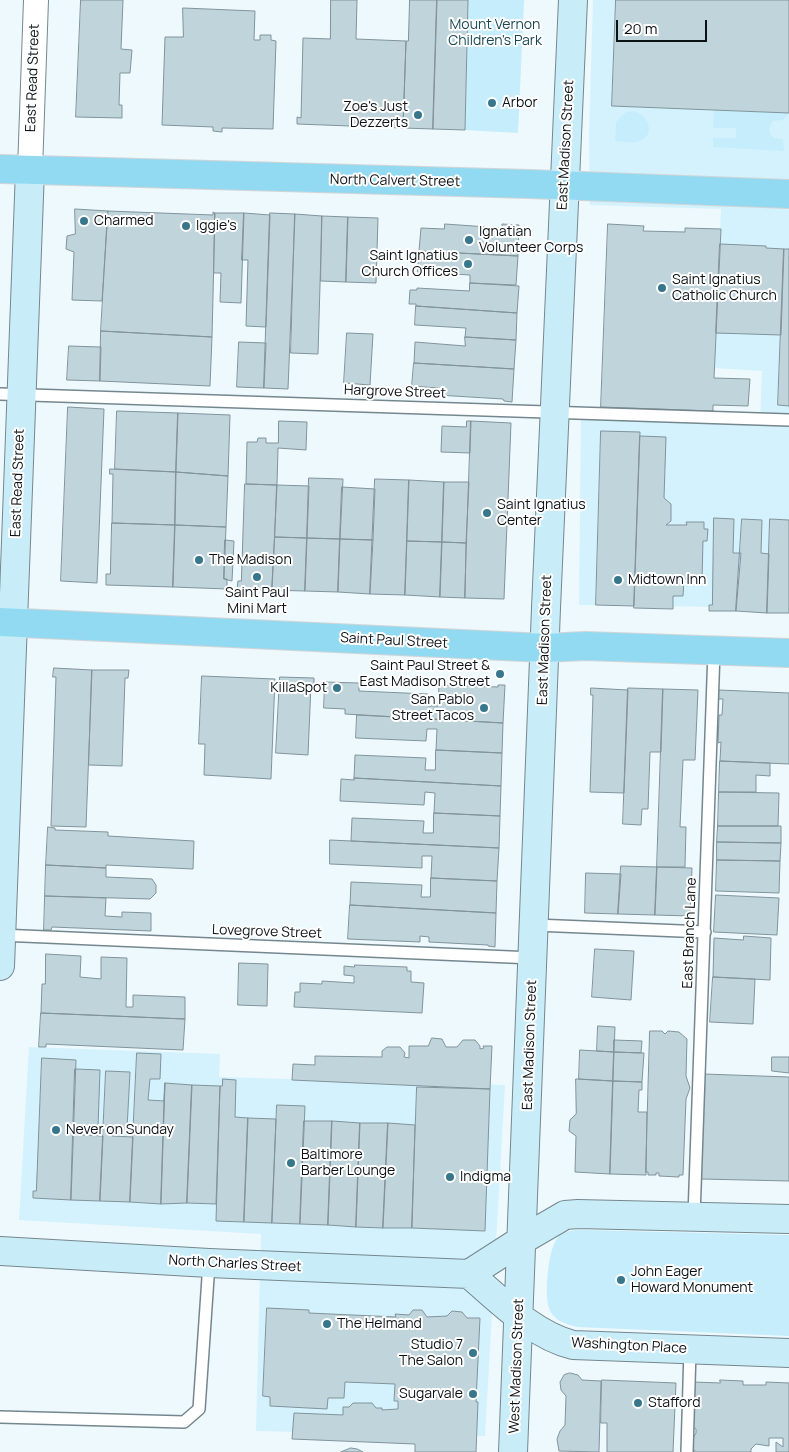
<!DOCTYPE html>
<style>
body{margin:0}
#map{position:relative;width:789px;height:1452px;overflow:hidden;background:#edf9fd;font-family:Manrope,sans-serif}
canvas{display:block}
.scale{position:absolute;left:616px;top:20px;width:91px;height:22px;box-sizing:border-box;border:2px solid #0b1215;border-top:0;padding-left:6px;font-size:15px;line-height:18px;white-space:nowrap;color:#0b1215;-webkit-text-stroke:4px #fff;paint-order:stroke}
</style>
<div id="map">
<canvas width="789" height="1452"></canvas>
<div class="scale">20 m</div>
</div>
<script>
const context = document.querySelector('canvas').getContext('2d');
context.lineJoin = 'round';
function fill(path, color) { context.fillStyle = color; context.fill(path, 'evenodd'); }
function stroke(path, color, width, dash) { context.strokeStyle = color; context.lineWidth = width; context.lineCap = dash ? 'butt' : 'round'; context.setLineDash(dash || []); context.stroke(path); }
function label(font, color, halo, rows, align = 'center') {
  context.font = font + ' Manrope,sans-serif'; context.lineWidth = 4; context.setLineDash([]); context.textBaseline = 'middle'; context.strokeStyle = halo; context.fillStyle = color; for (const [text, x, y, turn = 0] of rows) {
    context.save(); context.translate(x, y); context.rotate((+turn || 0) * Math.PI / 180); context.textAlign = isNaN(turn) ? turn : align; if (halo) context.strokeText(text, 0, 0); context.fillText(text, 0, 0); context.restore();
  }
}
const built = new Path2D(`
 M593,0H789V608L579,605L581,414L760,421L762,371L714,368L721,209L590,205L589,136Z
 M29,1047L220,1054L219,1077L505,1085L485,1436L256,1431L261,1234L19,1220Z`);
const green = new Path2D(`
 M468,0H524L518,133L465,130Z
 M714,109L789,113L783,120L773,121C768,127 768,133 774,138L783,139L784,151L713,147V138H736V128H713Z
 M634,111C653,118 654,139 636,142C630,143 622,141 615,141L616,122L626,112Z
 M585,1230L789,1235V1336L577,1327C565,1324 553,1320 549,1308C544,1295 548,1246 559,1236C566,1230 576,1230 585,1230Z`);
const building = new Path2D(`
 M81,0H123L121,49L132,50L130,73H120L119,105H122V118L76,117Z
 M331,0H357L356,39L406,41L403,128L297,124V117L301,118L303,38L330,39Z
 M410,0H437L433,129L403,128L406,41H408Z
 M437,0H468L465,130L433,129Z
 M616,0H789V113L612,106Z
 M183,8L255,11L254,40H260V35H271V40L276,41L273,129L222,128V132L213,131V127L162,125L165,37H183Z
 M75,209L108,211L102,301L72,300L74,252L66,249L67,236L75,234Z
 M108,211L213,215V212L215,213L212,337L101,331Z
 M215,213H244L241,303L220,302L221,273H214Z
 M244,213L270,215L266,327L246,326L248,260H242Z
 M270,213L295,214L288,389L264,388Z
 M295,214L322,216L318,354L291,353Z
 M322,216L348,217L346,282L321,281Z
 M348,217L378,218L376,283L346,282Z
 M445,224L502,228V224L519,225L518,256L419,251L421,228L444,229Z
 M608,224L644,226L643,231L685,232V228L721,229L714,378L750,379L748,406L713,405V411L601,407Z
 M720,244L766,246V248L784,249L781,335L716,333Z
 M784,249H789V406L778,405Z
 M419,251L518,256L516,285L470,283V275L418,272Z
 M470,283L519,286L517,313L416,306V304H409L410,290H417V288L469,291Z
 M416,306L517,313L516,340L465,337L466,328L415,325Z
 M101,331L212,337L210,386L100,381Z
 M347,333L373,334L370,385L344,383Z
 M465,337L516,340L514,369L414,363L415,342L465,346Z
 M239,342L266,343L264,388L237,387Z
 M69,346L101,347L100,381L67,380Z
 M414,363L514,369L512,402L504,401L503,399L437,395L438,388L412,386Z
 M68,407L104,409L97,583L61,581Z
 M117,411L178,413L176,472L115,469Z
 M178,413L230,415L228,476L176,472Z
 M279,421L307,422L306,450L278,448L277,485L246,484L247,442H257L258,438H266V443H278Z
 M467,421H471L470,453L441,452L442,426L466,427Z
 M471,421L511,423L504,599L465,598Z
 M601,431L640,432L634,606L596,605Z
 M640,436L666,437L664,498L671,504V521L666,525H687L686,522H704V529H708L707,541H703L702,579H684L683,596H673V609L634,608Z
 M110,469L176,472L175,525L112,523L113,474H110Z
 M176,472L228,476L226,527L175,525Z
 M309,478L343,479L340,539L307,538Z
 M375,479L409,480L405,595L370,594Z
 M409,480L444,482L442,542L407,541Z
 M444,482H469L466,543L442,542Z
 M245,484L277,485L272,590L237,589L238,581H241Z
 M277,485L309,486L307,538L275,537Z
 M342,487L375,489L373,540L340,539Z
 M714,518L734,519L733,553H741L736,611H709V605H712Z
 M742,519L762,520L761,553L769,554L767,613L736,611Z
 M770,519L789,520V613H767Z
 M112,523L175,525L173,587L106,585V574H110Z
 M175,525L226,527L224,579H227V589L173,587Z
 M275,537L307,538L305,591L272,590Z
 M307,538L340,539L338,592L305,591Z
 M340,539L373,540L370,594L338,592Z
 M225,540L234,541L232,581L224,579Z
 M407,541L442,542L440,597L405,595Z
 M442,542L466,543L465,598L440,597Z
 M54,668L92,670L86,827L51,826L56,677H53Z
 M92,670H129L128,678H125L122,766L89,765Z
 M202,676L275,679L271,779L204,775L205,744H199Z
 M280,677L314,678V684H311L308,755L276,753Z
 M325,682L359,683V691L428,694V706H438L439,685L498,687V685H505L503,723L345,714V709L324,708Z
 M591,688L628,690L624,793L590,792L593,695H591Z
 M628,688L663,689L661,752H650L648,809H642L641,825L623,824Z
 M663,689L698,690L695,760H683L680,827H686L685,867H657Z
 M719,690L789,693V764L720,761L721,742L718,743L719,715H722L723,699H719Z
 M357,715L503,723L502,753L436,750L437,729H427L426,741L356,738Z
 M436,750L502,753L501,786L354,778L355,755L426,758L425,770H435Z
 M720,761L770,763V776L756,775V792H719Z
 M354,778L501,786L500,816L434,813L435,793L425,792L424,805L340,801L341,779L354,780Z
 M719,792L779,793L778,826H718Z
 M434,813L500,816L499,848L351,841L352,818L424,821L423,833H433Z
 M718,826H781V843L717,842Z
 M48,827L55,828V830L108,832V836L194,841L193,869L106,865V868L46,865Z
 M330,840L499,848L497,881L431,878L432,856H422V868L330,864Z
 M717,842L781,843L780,861L717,860Z
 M717,860L780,861L779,893L716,891Z
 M46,865L106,868V877L152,879L156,885V893L150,899L45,896Z
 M621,866L657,867L655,915L618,914Z
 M657,867L692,868L690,916L655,915Z
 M586,873L621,874L618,914L585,913Z
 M431,878L497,881L496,913L350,905L351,882L422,885L421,897H430Z
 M716,895L779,898L777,935L714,932Z
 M45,896L106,898L105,916L122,917V912L151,913V931L52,927L51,930H44Z
 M350,905L496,913L495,947L488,946V945L429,942V937L420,936V942L348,939Z
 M744,936L771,938L770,980L713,977L714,938L743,940Z
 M595,949L634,951L631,1000L592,997Z
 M46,954L81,956L80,977L101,979V957L127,958L126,1007H133V995L185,997V1019L41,1013L42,984H45Z
 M239,963L268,964L267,1006L238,1005Z
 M355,965L407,967V971H411V982L424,983L422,1013L294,1007L295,992H300V983L322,984V981L354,983V976L344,975V966L354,967Z
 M713,977L755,979L753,1024L710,1022Z
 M41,1013L185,1019L183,1050L46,1044V1047H39Z
 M598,1026L615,1027L614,1052L597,1051Z
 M650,1031H662L665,1034L668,1031L679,1032L687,1039L686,1076L690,1088L686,1099L683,1175H679V1177L659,1176V1173H656V1175H648V1172H646Z
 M432,1038L442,1039L446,1047H457L463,1040H475L480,1046V1049L484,1048L483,1046H492L490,1089L292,1080L293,1064L315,1065V1056L382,1057V1051L387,1047H400L405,1053L404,1057L409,1058V1046H428Z
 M614,1040L642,1041L641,1053L614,1052Z
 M580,1050L614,1052L613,1081L579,1079Z
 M614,1052L644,1053L642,1082L613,1081Z
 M137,1053L161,1054L160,1079H150L148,1100L164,1101L165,1083L161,1204L130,1202Z
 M772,1057H789V1073L772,1071Z
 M42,1058L76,1060L71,1200L33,1198V1191H36Z
 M75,1069L100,1070L98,1127L93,1131L83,1130V1135L103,1136L100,1201L71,1200Z
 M106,1071L130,1072L127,1129L123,1132H113L112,1136L133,1137L130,1202L100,1201Z
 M704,1074L789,1077V1181L701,1179Z
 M223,1079L236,1080L235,1117L248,1118L244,1222L216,1221L220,1086H222Z
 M576,1079L613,1081L610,1174L575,1172L576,1136L569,1131L570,1120L576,1114Z
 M613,1081L642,1082V1090H639L638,1112H647L646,1175L610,1174Z
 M165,1083L192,1085L187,1203L161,1204Z
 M192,1085L220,1086L216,1204L187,1203Z
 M417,1087L490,1089L485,1231L412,1228Z
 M277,1105L305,1106L300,1224L272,1223Z
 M248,1118L276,1119L272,1223L244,1222Z
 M304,1121H332L328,1225L300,1224Z
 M332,1121L360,1123L356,1227L328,1225Z
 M360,1123H388L383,1228L356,1227Z
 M388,1123L415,1125L412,1228H383Z
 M267,1308L309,1310V1313L396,1317L395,1314L409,1315L413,1310H422L427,1317L447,1316L452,1311L462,1312L467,1318H480L476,1402H478L476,1452H415V1444L292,1439L294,1413L343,1415V1407H349L353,1403H372L376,1408H382V1410L398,1409V1401H394L395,1384L345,1382L344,1398H328L327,1409L270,1406V1397L263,1396Z
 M570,1373L578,1375L582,1380L601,1381L599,1452L559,1451L557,1439L560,1431L565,1425L566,1396L561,1390L560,1382L564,1375Z
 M602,1380L676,1383L673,1452H607V1423H601Z
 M720,1380L743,1381V1385H766V1382L789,1383V1452H776V1442L783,1447V1438H769V1446L756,1444L751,1449V1452H695L692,1446L693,1438L696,1433V1429L693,1427L694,1382L720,1383Z
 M351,1448L357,1449L363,1452H341Z`);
const lane = new Path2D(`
 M0,394L789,420
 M535,925L705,932
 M0,935L533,958
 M694,1216L714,651
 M0,1417L184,1422L199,1409L209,1263
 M687,1452L690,1350`);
const street = new Path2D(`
 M30,170L36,0`);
const secondary = new Path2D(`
 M0,966L30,170
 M0,1251L209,1263L469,1274
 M469,1274C500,1300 533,1335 573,1345L789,1353
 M469,1274L522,1240L565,1215L578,1214L789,1219
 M513,1452L546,608L573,0`);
const primary = new Path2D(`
 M0,169L529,184L789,194
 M0,622L545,648L585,646L789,653`);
const markers = [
 [492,103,5,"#37768b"],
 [418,115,5,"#37768b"],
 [84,221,5,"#37768b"],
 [186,226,5,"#37768b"],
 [469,240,5,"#37768b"],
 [468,264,5,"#37768b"],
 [662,288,5,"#37768b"],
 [487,513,5,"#37768b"],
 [199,560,5,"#37768b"],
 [257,577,5,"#37768b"],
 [618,580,5,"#37768b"],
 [500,674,5,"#37768b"],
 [337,688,5,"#37768b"],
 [484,708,5,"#37768b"],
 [56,1130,5,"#37768b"],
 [291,1163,5,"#37768b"],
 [450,1177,5,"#37768b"],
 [621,1280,5,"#37768b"],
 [327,1324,5,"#37768b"],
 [473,1353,5,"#37768b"],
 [473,1394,5,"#37768b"],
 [638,1403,5,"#37768b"]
];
const parkNames = [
 ["Mount Vernon",495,25],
 ["Children's Park",495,41]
];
const streetNames = [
 ["East Read Street",33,78,-88],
 ["East Madison Street",566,145,-87],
 ["North Calvert Street",395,181,1],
 ["Hargrove Street",395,392,2],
 ["East Read Street",18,483,-88],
 ["East Madison Street",545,640,-88],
 ["Saint Paul Street",394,641,3],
 ["Lovegrove Street",267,932,2],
 ["East Branch Lane",690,933,-88],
 ["East Madison Street",530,1045,-88],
 ["North Charles Street",235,1264,3],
 ["Washington Place",629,1346,3],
 ["West Madison Street",517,1366,-88]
];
const poiNames = [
 ["Arbor",502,103],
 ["Zoe's Just",408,107,"right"],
 ["Dezzerts",408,123,"right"],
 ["Charmed",94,221],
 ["Iggie's",196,226],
 ["Ignatian",479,232],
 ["Volunteer Corps",479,248],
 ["Saint Ignatius",458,256,"right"],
 ["Church Offices",458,272,"right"],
 ["Saint Ignatius",672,280],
 ["Catholic Church",672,296],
 ["Saint Ignatius",497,505],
 ["Center",497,521],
 ["The Madison",209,560],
 ["Midtown Inn",628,580],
 ["Saint Paul",257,593,"center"],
 ["Mini Mart",257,609,"center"],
 ["Saint Paul Street &",490,666,"right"],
 ["East Madison Street",490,682,"right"],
 ["KillaSpot",327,688,"right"],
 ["San Pablo",474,700,"right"],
 ["Street Tacos",474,716,"right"],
 ["Never on Sunday",66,1130],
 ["Baltimore",301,1155],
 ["Barber Lounge",301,1171],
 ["Indigma",460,1177],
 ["John Eager",631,1272],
 ["Howard Monument",631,1288],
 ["The Helmand",337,1324],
 ["Studio 7",463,1345,"right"],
 ["The Salon",463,1361,"right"],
 ["Sugarvale",463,1394,"right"],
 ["Stafford",648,1403]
];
fill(built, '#d4f2fd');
fill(green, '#c5edfc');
fill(building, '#c0d4db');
stroke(building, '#81949b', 1);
stroke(lane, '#75878e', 14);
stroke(street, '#75878e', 26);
stroke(secondary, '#75878e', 30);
stroke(primary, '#d3d4d5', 30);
stroke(lane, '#fff', 11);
stroke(street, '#fff', 24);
stroke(secondary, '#c9edf8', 28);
stroke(primary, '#92daf1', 28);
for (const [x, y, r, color] of markers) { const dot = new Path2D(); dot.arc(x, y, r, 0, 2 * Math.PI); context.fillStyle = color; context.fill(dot); stroke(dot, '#fff', 2); }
label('14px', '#1b4856', '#fff', parkNames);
label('14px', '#0b1215', '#fff', streetNames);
label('14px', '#0b1215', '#fff', poiNames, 'left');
</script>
